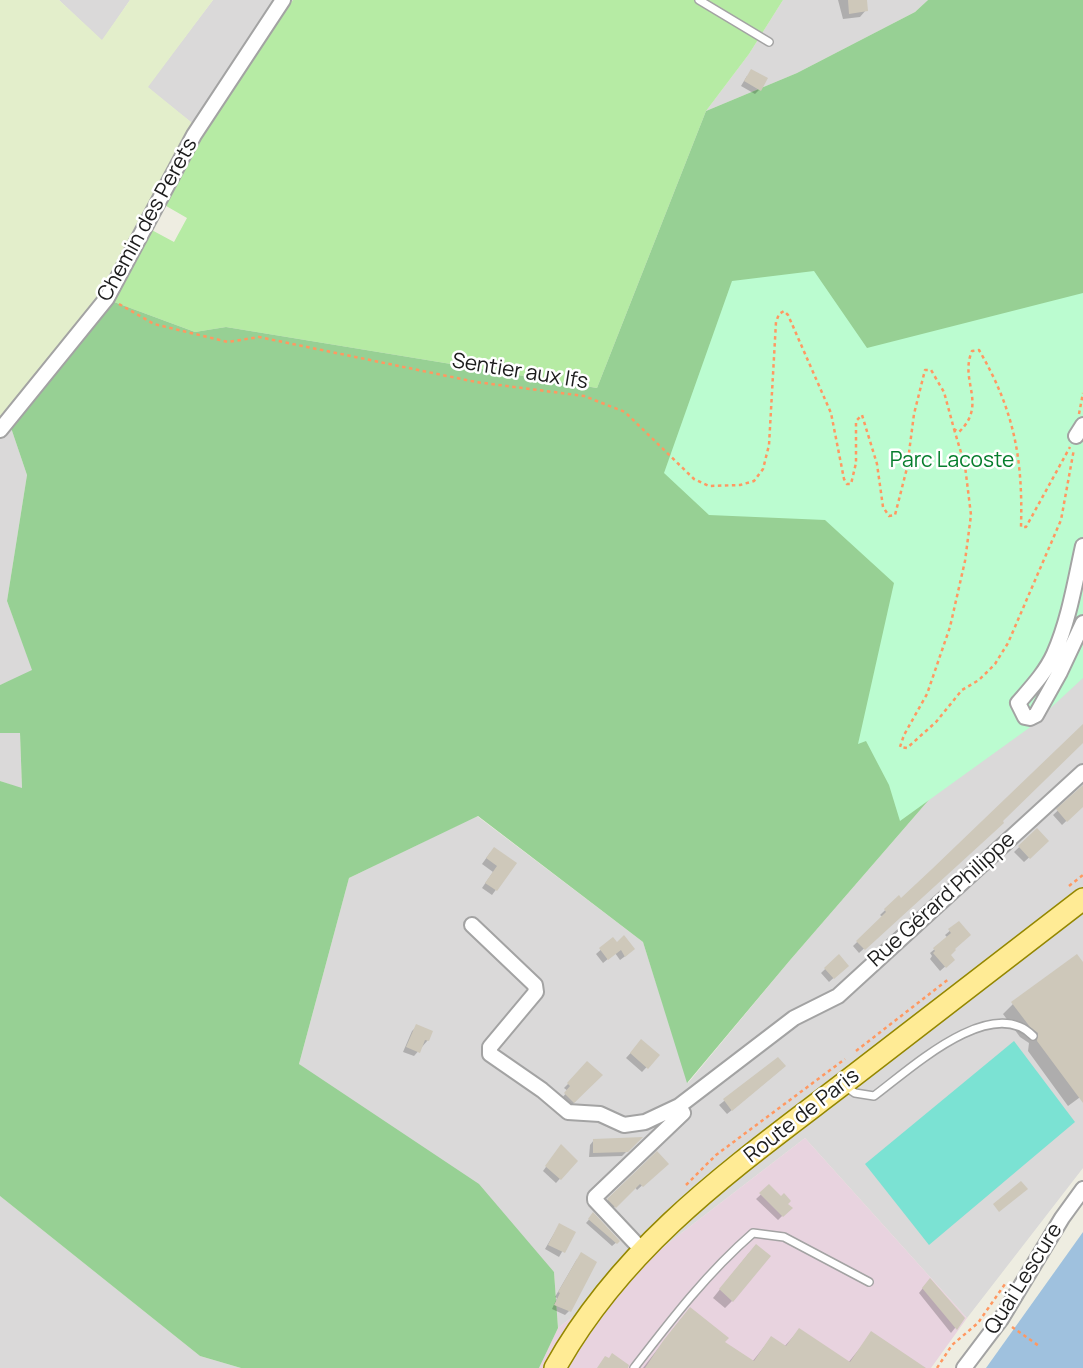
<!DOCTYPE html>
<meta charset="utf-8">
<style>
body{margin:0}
canvas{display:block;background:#eeede1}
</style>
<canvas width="1083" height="1368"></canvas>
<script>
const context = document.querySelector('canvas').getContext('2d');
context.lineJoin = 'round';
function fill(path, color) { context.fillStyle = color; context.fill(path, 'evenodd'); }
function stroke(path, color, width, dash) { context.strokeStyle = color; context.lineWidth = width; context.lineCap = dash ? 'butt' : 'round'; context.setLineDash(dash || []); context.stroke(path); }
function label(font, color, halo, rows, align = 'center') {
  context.font = font + ' Manrope,sans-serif'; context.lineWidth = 5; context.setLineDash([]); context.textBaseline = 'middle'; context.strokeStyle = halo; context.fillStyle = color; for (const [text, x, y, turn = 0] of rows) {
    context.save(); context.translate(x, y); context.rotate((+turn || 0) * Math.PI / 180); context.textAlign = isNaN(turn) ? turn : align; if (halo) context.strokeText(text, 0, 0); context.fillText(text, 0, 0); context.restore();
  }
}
const residential = new Path2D(`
 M59,0H130L102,41Z
 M213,0H293L202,131L147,87Z
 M783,0H928L915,12L797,73L706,111L749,54Z
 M7,416L27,475L7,601L33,671L0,685V425Z
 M1083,622V1168L967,1318L805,1138L558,1328L554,1272L299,1064L349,878L477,816L643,942L688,1083L791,959Z
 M0,733H20L22,789L0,781Z
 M0,1196L200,1356L241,1368H0Z`);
const industrial = new Path2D(`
 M805,1138L967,1318L931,1368H539L558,1328Z`);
const farmland = new Path2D(`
 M0,0H59L102,40L130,0H213L148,87L202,131L106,299L0,425Z`);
const grass = new Path2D(`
 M293,0H783L749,54L706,111L597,388L226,327L195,332L106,299L148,228L174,242L187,218L161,203L202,131Z`);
const forest = new Path2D(`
 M928,0H1083V622L791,959L687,1083L643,942L478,816L349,878L299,1064L479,1184L554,1272L558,1328L539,1368H241L200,1356L0,1196V781L22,788L20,733H0V685L32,670L7,601L27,475L7,416L106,299L195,332L226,327L597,388L706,111L797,73L915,12Z`);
const park = new Path2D(`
 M814,271L867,348L1083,293V678L1029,728L900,821L889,785L866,741L858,744L894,583L825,520L709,515L664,473L732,281Z`);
const pitch = new Path2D(`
 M1014,1041L1075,1122L929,1245L865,1164Z`);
const water = new Path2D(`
 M1083,1232V1368H986Z`);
const shadow = new Path2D(`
 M838,0H865L866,10L860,17L843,19Z
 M747,76L759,90L755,94L741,86Z
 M1083,727V741L972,850L859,953L853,946L883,917L880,915L899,897L901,900Z
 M1083,787V805L1062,825L1053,815Z
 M1037,830L1047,841L1024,862L1014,852Z
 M490,853L515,864L492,895L482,888L493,872L482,864Z
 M959,923L948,955V964L940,971L930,959L932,956L930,953L948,938L945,935Z
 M613,939L628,954L620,960L615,953L603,963L596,954Z
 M839,956L847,966L829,982L821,973Z
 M1083,965V1095L1068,1106L1028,1051L1029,1043L1020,1037L1003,1014L1013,1004Z
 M417,1026L428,1040L414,1056L403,1052L412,1031Z
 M637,1046L657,1056L642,1072L626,1058Z
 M778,1059L779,1071L727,1114L719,1105Z
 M588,1064L600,1075L571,1106L562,1098L568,1091L564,1088Z
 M639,1139L622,1156L589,1157L590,1145L594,1140Z
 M561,1147L576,1161L556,1183L543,1171Z
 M657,1154L666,1164L637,1190L635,1187L610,1211L604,1204Z
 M769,1187L790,1208L778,1220L756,1199Z
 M593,1215L618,1241L612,1246L586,1223Z
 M559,1225L573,1233L559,1257L545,1249Z
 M749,1253L732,1301L725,1308L713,1298Z
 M577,1259L569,1311L565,1315L552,1309L557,1298L555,1297Z
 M926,1284L963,1318L951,1333L919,1293Z
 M681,1319L752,1362L771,1338L784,1347L799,1330L848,1363L872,1333L923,1368H643Z`);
const building = new Path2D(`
 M848,0H867L868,11L849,14Z
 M751,69L768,78L761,91L744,81Z
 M1083,724V743L1003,821L1004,823L865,950L856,941L886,912L884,909L899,895L901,898L932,869Z
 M1083,785V807L1067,822L1056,809Z
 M1037,828L1049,841L1030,859L1018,846Z
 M494,847L517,863L497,891L485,883L497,866L486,858Z
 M959,921L971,935L955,949L956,950L951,955L955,960L946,968L933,953L935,951L933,948L951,933L948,929Z
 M624,935L635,949L625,957L621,950L608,960L599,948L613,937L617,942Z
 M839,954L849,966L834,979L824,968Z
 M1077,954L1083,962V1103L1037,1041L1038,1033L1030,1027L1011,1002Z
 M416,1024L433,1031L429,1041L425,1040L420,1053L406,1047Z
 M641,1039L660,1055L648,1069L630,1053Z
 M778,1057L786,1066L732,1111L723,1099Z
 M587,1061L603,1075L574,1103L564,1093L570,1086L567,1083Z
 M643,1137L628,1152L593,1153V1139Z
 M561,1144L578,1161L561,1180L545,1166Z
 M657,1151L669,1164L643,1187L640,1184L616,1208L607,1199Z
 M1021,1181L1028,1189L999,1212L993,1204Z
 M769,1184L781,1196L784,1193L791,1201L788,1204L793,1208L783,1217L759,1193Z
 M593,1212L620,1241L617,1244L588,1219Z
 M559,1223L576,1232L565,1253L548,1245Z
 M756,1244L771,1256L733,1302L719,1289Z
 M581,1252L597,1262L571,1312L554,1305L560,1293L558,1292Z
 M930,1278L965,1318L957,1330L922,1288Z
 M690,1307L729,1338L725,1342L754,1361L771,1336L786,1346L799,1328L850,1362L871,1331L926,1368H645L663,1341Z
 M612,1353L629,1365L628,1368H597L605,1356L609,1358Z`);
const path = new Path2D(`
 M119,304L154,324L228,342L259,337L476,382L584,396L625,412L694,479L709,486L740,485L754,481L763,469L769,445L776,322L779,314L784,311L788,315L831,413L844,479L847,484H851L856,463V421L862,415L877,464L883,507L889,516L895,515L907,468L914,414L925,370H931L944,392L954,429L959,432C988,404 959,381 972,351L979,350C1014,410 1023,458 1021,527H1026L1070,447
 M1079,414L1083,393
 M954,429L965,466L971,515L965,561L950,627L927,694L904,735L900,747L907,748L936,722L962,690L979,680L995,664L1008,643L1061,520L1074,449
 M1069,886L1083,875
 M856,1051L950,978
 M686,1185L716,1155L845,1059
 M1012,1327L1039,1346
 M937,1368L952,1345L978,1323L1005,1284`);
const service = new Path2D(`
 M699,0L769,42
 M846,1087L855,1093L874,1096C908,1071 991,993 1033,1036
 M634,1368C671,1320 707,1273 753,1233L784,1237L869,1282`);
const minor = new Path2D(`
 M0,430L107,298L194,135L283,0
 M1076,436L1083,425
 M1083,546C1075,582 1069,620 1054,654C1046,672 1031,688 1018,703L1025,717L1030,718L1036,715L1060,672L1083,623
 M472,925L535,985L536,992L490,1047V1054L542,1090L568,1112L600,1114L624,1125L645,1122L679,1106L683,1113L595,1197V1200L642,1250
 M679,1106L794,1018L838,996L1083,772
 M964,1368L1001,1319L1062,1218L1083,1189`);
const primary = new Path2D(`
 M555,1368C627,1239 742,1162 856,1074C932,1016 1007,957 1083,899`);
const streetNames = [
 ["Chemin des Perets",148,220,-61],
 ["Sentier aux Ifs",520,372,9],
 ["Rue Gérard Philippe",942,900,-42],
 ["Route de Paris",802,1116,-38],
 ["Quai Lescure",1024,1279,-58]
];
const parkNames = [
 ["Parc Lacoste",952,461]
];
fill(residential, '#dad9d9');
fill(industrial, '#e8d3df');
fill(farmland, '#e3eecb');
fill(grass, '#b6eba4');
fill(forest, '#97d094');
fill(park, '#bbfcd0');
fill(pitch, '#7be2d3');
fill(water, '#9fc1de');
fill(shadow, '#0003');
fill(building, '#cec8ba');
stroke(service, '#a3a3a3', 10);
stroke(minor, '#a3a3a3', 18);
stroke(primary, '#948700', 24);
stroke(path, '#ff9861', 2.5, [3.5, 3.5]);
stroke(service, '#fff', 7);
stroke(minor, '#fff', 14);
stroke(primary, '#ffeb95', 21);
label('21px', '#1c1c1c', '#fff', streetNames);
label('21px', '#067e2d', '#fff', parkNames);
</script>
